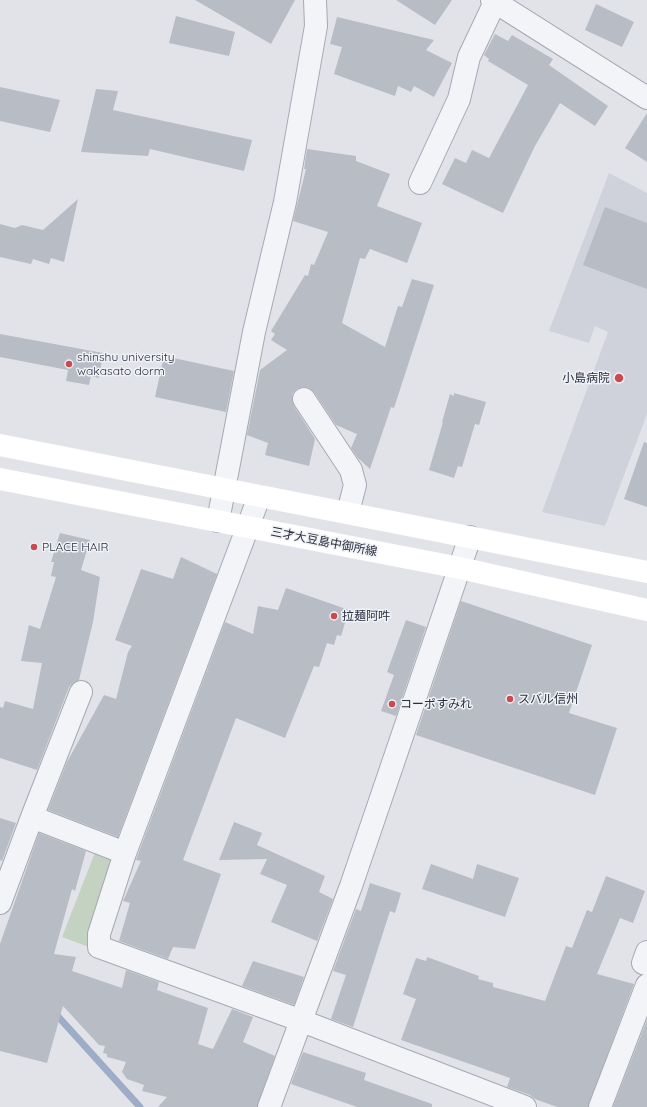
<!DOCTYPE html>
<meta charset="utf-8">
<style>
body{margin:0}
canvas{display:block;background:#e1e3e9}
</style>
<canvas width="647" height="1107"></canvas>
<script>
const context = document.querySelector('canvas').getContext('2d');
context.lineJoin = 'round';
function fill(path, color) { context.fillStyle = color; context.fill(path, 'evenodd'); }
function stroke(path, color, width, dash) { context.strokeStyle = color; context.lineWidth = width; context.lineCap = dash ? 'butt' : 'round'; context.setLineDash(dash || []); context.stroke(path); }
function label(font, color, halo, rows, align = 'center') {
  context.font = font + ' Quicksand,"Noto Sans JP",sans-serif'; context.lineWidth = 3; context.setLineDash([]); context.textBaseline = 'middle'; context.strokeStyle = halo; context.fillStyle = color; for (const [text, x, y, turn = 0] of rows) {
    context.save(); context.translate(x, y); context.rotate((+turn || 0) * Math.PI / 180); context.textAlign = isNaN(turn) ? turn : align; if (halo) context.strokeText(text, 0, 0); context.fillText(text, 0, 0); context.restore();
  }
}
const built = new Path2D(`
 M609,173L647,193V414L605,526L542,512L608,332L595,326L589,343L549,331Z`);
const green = new Path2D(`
 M96,850L114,856L89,947L62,937Z`);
const stream = new Path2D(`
 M54,1012L140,1107`);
const building = new Path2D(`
 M195,0H295L271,44Z
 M396,0H452L435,25Z
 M596,4L634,22L622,47L585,30Z
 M176,16L235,32L229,56L169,43Z
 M337,17L434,40L426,50L452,63L434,97L414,86L411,92L398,86L395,96L334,74L342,47L330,44Z
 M495,34L508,41L512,35L553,59L549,65L608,106L595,126L560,103L535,146L503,213L442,184L455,158L466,163L472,150L489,158L528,85L488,61L489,59L484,55Z
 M0,87L60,100L50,132L0,121Z
 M96,89L118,91L113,110L252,140L244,171L150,149L148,156L81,152Z
 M647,113V162L625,148Z
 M307,149L356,156V161L390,174L377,206L422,223L407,263L370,249L365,259L360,258L342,323L385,347L398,306L402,307L412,279L434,285L394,408L391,407L370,469L358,458L351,448L357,434L336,425L314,392L309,388L303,387L297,389L293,393L292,399L294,406L315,439L309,466L265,455L268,443L247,435L260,370L287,350L271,340L275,334L271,331L305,275L308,276L311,264L314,265L328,232L293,221L306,169H304Z
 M78,199L64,262L51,258L49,264L33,259L31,264L0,257V224L15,228L22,225L43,230Z
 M605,207L647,223V289L583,265Z
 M0,334L103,353L99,378L91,376L89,385L66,381L68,370L0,357Z
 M164,356L234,371L226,412L155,397Z
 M454,393L486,402L479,425L475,424L462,467L458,466L454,478L429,470L443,422H442L450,394L454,396Z
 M644,442L647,443V507L624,499Z
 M60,533L90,540L81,570L100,577L93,622L79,680L73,683L69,687L37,770L0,758V707L3,708L5,701L33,709L42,663L21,661L29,625L40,629L56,577L51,576L54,562H51Z
 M181,557L217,574L118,837L48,810L67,762L104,695L116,699L128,652L132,646L115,640L141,569L173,579Z
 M286,588L349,610L341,636L337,635L334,645L327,643L319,667L314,666L285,738L236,718L183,860L221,874L195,949L173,947L168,959L119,941L130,903L123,901L141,861L136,860L137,857L225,622L253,634L258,606L278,610Z
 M461,601L592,645L569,713L617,728L595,795L416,735Z
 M406,620L426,627L396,716L381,711L394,675L387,672Z
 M0,818L16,823L2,861L0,860Z
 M234,822L262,833L257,845L325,876L319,892L333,899L317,941L271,922L287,885L260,874L267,859L219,860Z
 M39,833L86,851L75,891L72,889L54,954L76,957L72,971L122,988L126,970L159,982L157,990L208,1008L198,1044L213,1049L232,1009L253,1017L243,1042L275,1056L257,1107H158L167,1097L142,1091L144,1085L127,1079L122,1072L126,1062L107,1057V1054L103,1053L105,1046L99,1045L63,1006L47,1063L0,1051V944Z
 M431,864L473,879L477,864L519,878L505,917L422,889Z
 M606,876L645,891L633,923L620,918L597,974L634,984L588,1107H557L535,1099L530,1095L507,1087L510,1078L401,1040L416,999L403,994L416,958L426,961L427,957L479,976L478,979L493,983V987L545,1001L566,946L572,948L587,910L592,912Z
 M370,883L401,893L395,913L390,911L353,1027L331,1019L346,975L333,971L356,909L361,911Z
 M253,961L304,977L294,1005L242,986Z
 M647,1020V1107H613Z
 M303,1052L366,1073L364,1080L432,1104V1107H357L291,1084Z`);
const street = new Path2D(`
 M492,0L647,98
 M420,183L459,99L469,57L495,2
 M304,399L351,470L355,485L348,512
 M259,497L125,853L99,934V947L302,1021L525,1107
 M218,521L254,332L285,202L316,26L315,0
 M32,817L81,692
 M0,903L32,817L125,853
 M647,952L643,963L647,964
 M269,1107L351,886L470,537
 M600,1107L647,985`);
const secondary = new Path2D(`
 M0,445L647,572
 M0,479L460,568L647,610`);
const markers = [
 [69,364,4,"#c94b50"],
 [619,378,5,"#c94b50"],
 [34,547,4,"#c94b50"],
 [334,616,4,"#c94b50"],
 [510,699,4,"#c94b50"],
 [392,704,4,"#c94b50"]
];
const poiNames = [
 ["shinshu university",77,357],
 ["wakasato dorm",77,371],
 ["小島病院",610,378,"right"],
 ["PLACE HAIR",42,547],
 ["拉麺阿吽",342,616],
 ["スバル信州",518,699],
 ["コーポすみれ",400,704]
];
const streetNames = [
 ["三才大豆島中御所線",324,542,11]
];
fill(built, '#cfd2db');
fill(green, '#c4d2c2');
stroke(stream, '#9dadc7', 7);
fill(building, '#b8bcc5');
stroke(street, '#a6a9b3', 24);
stroke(street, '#f3f4f7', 22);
stroke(secondary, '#fff', 22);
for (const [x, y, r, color] of markers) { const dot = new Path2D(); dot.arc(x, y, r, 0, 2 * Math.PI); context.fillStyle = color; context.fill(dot); stroke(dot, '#f0f2f6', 1.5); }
label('12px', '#2a2f40', '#f0f2f6', poiNames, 'left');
label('12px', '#2a2f40', '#f0f2f6', streetNames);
</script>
